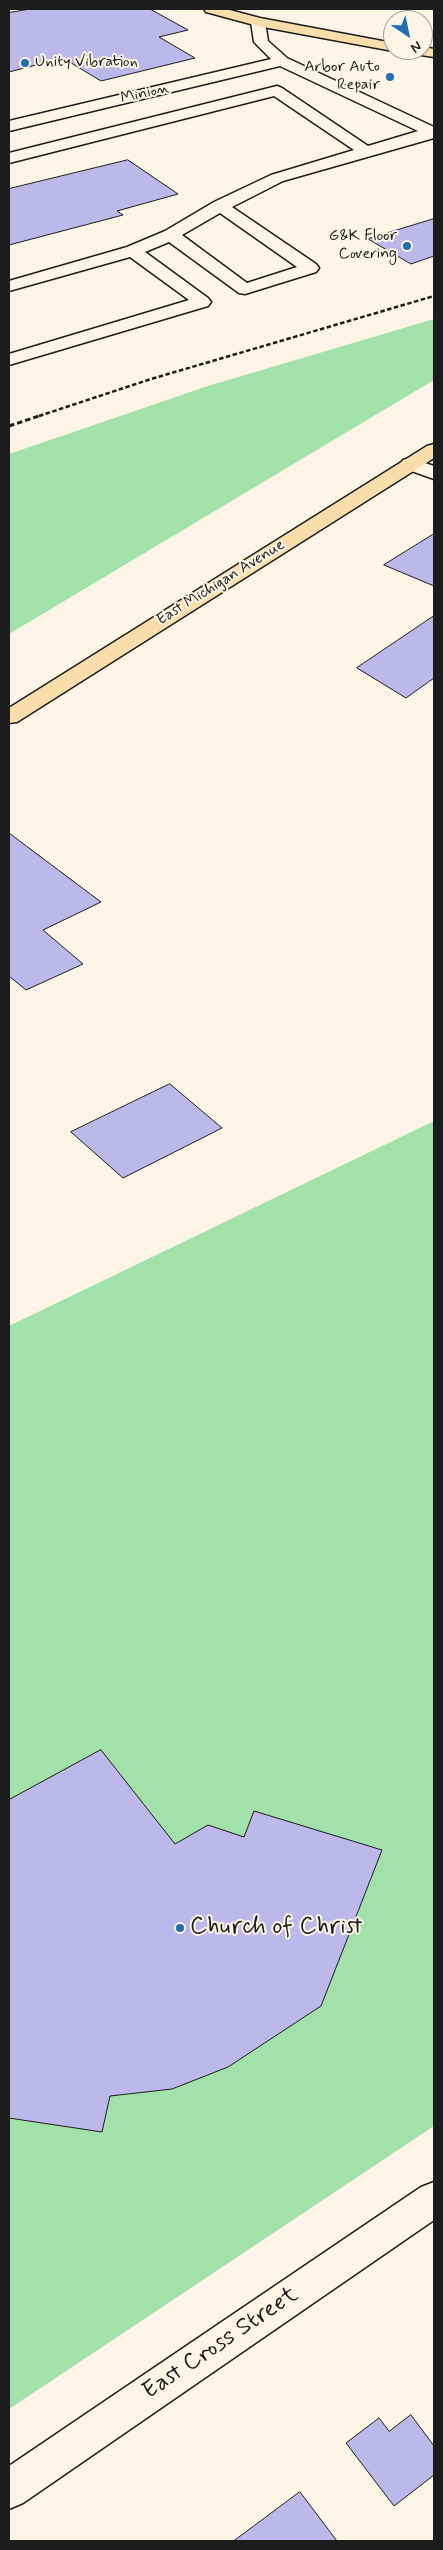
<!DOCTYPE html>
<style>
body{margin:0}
#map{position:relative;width:443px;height:2550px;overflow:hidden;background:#fcf5e5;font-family:Mynerve,sans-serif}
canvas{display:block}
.frame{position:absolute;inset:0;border:10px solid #1c1c1c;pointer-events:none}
.north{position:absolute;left:383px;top:10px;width:50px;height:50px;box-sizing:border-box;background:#fcf5e5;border:1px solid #a29e95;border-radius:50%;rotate:146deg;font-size:14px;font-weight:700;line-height:20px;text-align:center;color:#1c1c1c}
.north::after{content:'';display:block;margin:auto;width:18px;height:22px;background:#1f6fb2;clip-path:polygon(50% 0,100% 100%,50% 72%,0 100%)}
</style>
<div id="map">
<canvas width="443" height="2550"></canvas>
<div class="frame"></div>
<div class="north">N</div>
</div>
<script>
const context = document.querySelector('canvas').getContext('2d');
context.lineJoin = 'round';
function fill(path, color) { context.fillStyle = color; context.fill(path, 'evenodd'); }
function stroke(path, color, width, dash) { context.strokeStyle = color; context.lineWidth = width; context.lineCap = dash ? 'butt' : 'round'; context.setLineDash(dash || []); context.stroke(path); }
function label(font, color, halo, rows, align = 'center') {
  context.font = font + ' Mynerve,sans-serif'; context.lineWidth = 4; context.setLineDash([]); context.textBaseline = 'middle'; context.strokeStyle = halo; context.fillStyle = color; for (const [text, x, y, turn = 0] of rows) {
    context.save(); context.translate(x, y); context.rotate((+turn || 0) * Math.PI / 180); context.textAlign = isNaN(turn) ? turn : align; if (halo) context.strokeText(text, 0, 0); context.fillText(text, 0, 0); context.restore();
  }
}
const green = new Path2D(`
 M434,319V380L9,634V454L208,386Z
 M434,1121V2126L9,2409V1326Z`);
const building = new Path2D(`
 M30,9H150L188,30L159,37L195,58L101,81L63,58L9,72V13Z
 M128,160L178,194L117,211L123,215L9,245V189Z
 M434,219V256L411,264L368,239Z
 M434,534V586L384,565Z
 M434,616V678L406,698L357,668Z
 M9,833L101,902L43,930L83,964L26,990L9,976Z
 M170,1084L222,1128L123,1178L71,1132Z
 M101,1750L175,1844L208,1825L244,1837L254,1811L382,1850L321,2006L228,2067L172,2089L110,2096L102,2132L9,2118V1800Z
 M411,2415L434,2446V2475L394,2506L346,2443L379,2418L389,2431Z
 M300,2492L337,2541H234Z`);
const minor = new Path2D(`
 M258,18L265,22L268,41L287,58L434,127V138L283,181L232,207L316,264L319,268L316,272L245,294L239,293L169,242L145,252L208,298L211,302L208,306L9,365V354L189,300L130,257L9,291V281L127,247L165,231L214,202L271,175L354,150L274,96L9,163V153L277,86L282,88L368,146L418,131L280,66L9,131V121L271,59L254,42L251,22ZM220,213L297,267L247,283L182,235Z
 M410,458L434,466V479L403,468L400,464L403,460Z
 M434,2182V2220L23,2503L9,2509V2466L421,2187Z`);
const major = new Path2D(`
 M204,9H226L260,18L393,43V50H398L393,51L258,26L206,12Z
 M423,47L434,49V57L408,53L406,50H423Z
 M434,444V458L17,722L9,723V708L427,446Z`);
const railFar1 = new Path2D(`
 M39,416L151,379L434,296`);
const rail = new Path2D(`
 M9,426L42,415`);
const markers = [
 [25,63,5,"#1f6fb2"],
 [390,77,5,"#1f6fb2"],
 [407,246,5,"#1f6fb2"],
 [180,1928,5,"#1f6fb2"]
];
const farPoinames = [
 ["Unity Vibration",35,63,"left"],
 ["Arbor Auto",380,68],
 ["Repair",380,86],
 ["G&K Floor",397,237],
 ["Covering",397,255]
];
const farStreetnames = [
 ["Minion",145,94,-13],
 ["East Michigan Avenue",221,583,-32]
];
const nearPoinames = [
 ["Church of Christ",190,1928]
];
const nearStreetnames = [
 ["East Cross Street",221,2344,-34]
];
fill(green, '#a2e1a9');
fill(building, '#bdb8ea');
stroke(building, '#1c1c1c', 1);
stroke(minor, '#1c1c1c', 3);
stroke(major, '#1c1c1c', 3);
fill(minor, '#fcf5e5');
fill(major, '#f9deab');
stroke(railFar1, '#1c1c1c', 2.5, [4.5, 2.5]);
stroke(rail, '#1c1c1c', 3, [5.5, 3]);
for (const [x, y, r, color] of markers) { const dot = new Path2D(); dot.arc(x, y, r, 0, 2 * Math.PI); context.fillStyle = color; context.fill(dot); stroke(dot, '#fcf5e5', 2); }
label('16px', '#1c1c1c', '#fcf5e5', farPoinames, 'right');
label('16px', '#1c1c1c', '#fcf5e5', farStreetnames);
label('24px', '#1c1c1c', '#fcf5e5', nearPoinames, 'left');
label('24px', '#1c1c1c', '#fcf5e5', nearStreetnames);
</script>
